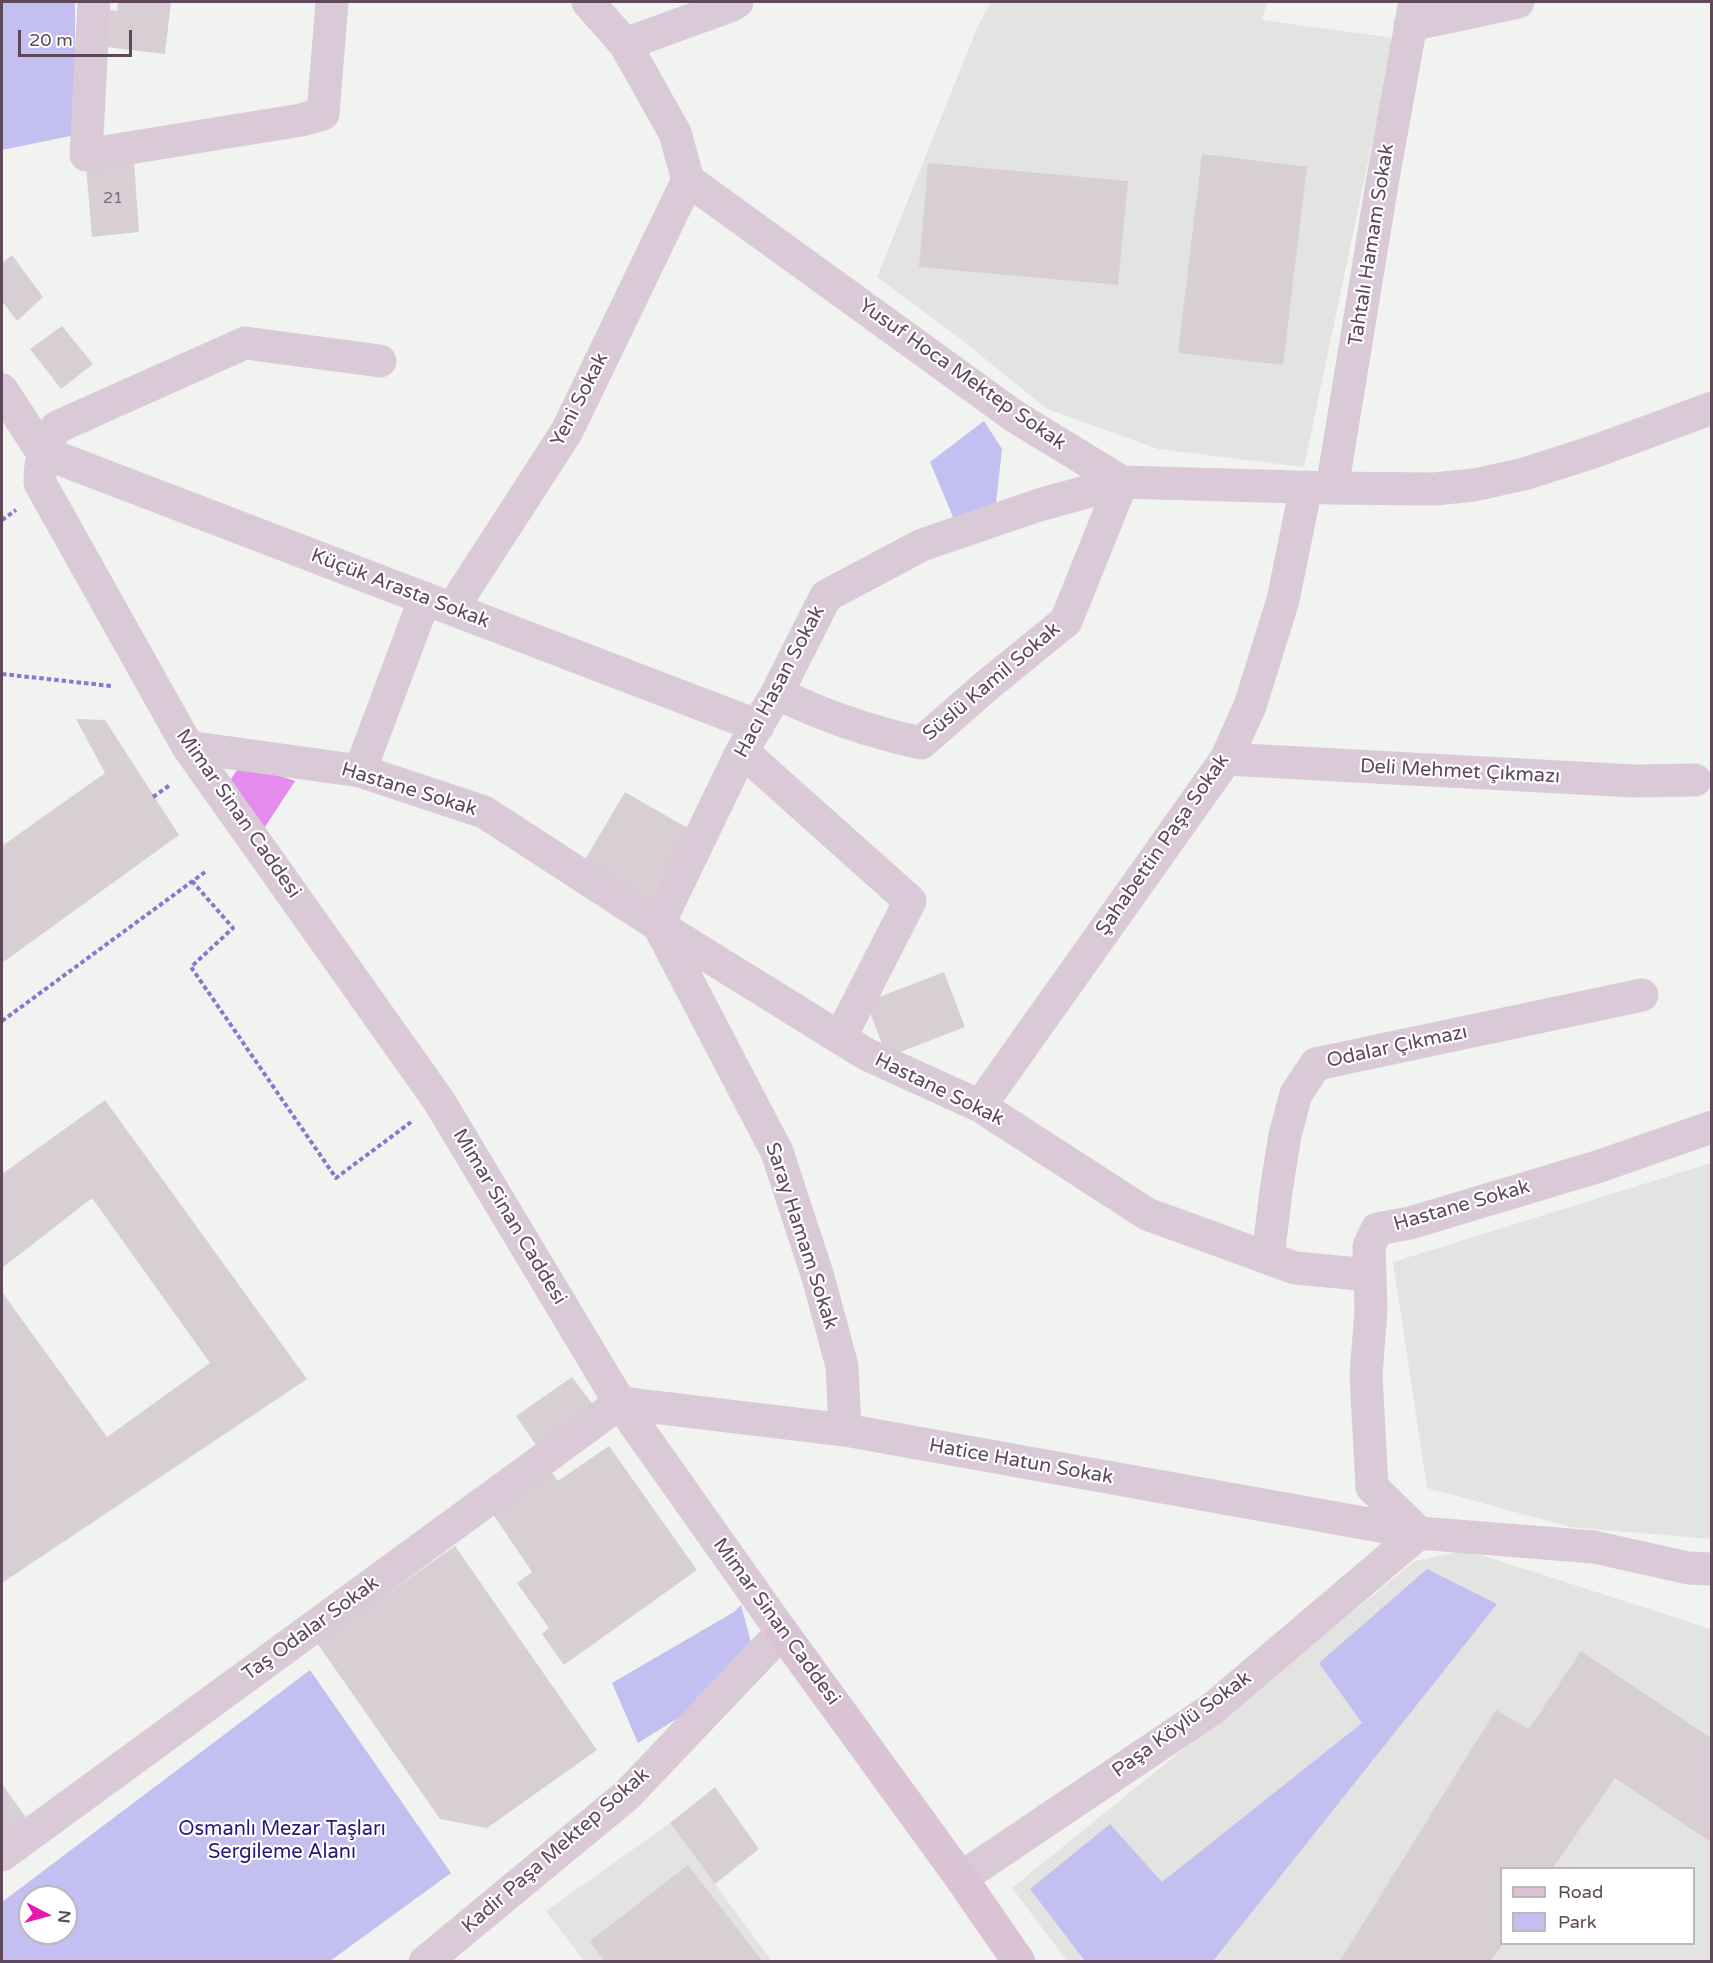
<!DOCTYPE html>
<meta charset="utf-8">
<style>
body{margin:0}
#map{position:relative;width:1713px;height:1963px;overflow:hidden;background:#f1f3f0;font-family:"Varela Round",sans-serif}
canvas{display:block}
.frame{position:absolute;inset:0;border:3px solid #5e485a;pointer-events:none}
.legend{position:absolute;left:1500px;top:1867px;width:195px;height:78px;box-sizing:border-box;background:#fff;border:2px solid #bfb6bd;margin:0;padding:8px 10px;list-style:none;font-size:18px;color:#5e485a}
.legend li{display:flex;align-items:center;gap:12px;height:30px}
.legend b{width:30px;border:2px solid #bfb6bd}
.north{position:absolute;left:18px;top:1885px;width:60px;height:60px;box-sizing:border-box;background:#fff;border:2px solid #bfb6bd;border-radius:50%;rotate:96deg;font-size:16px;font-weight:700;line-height:24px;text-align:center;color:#5e485a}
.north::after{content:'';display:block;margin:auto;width:21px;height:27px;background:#e617af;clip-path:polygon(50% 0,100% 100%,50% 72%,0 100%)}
.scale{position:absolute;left:18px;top:30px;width:114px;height:27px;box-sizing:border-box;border:3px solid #5e485a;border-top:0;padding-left:8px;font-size:18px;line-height:21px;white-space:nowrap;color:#5e485a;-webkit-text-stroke:4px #fff;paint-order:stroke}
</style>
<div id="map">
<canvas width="1713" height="1963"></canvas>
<div class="frame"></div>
<ul class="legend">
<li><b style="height:8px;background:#d9c3d4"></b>Road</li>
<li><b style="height:16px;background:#c3bff0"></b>Park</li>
</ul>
<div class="north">N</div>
<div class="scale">20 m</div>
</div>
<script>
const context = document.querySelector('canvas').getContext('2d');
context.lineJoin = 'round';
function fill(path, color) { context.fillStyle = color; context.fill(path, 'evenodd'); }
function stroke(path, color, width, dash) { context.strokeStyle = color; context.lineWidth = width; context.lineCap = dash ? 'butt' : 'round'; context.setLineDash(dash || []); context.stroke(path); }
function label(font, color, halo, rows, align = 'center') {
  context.font = font + ' "Varela Round",sans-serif'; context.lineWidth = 4.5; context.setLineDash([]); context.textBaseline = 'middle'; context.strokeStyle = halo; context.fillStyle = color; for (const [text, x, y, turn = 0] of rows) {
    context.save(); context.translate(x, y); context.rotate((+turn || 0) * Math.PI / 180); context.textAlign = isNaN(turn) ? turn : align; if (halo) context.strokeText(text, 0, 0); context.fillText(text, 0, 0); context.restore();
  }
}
const education = new Path2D(`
 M991,2H1267L1262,20L1394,38L1304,467L1158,449L1047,409L962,340L877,277L978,26Z
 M1711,1163V1539L1570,1527L1427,1488L1393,1262Z
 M1466,1550L1711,1629V1961H1067L1012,1888L1415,1561ZM1502,1868H1694V1944H1502Z
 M670,1823L715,1884L772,1961H584L546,1911Z`);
const green = new Path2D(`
 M2,2H75V135L2,150Z
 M984,421L1002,449L996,503L958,529L930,462Z
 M1427,1569L1497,1604L1213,1961H1085L1030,1889L1110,1824L1162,1882L1362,1723L1319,1663Z
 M741,1605L758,1668L638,1743L612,1683L734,1612Z
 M310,1670L451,1873L330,1961H2V1902ZM30,1897H66V1933H30Z`);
const water = new Path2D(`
 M242,763L295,781L259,836L224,789Z`);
const building = new Path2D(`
 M118,2H171L165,54L106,47L110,10L117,11Z
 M1202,154L1307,167L1283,365L1178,353Z
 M134,162L139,232L92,237L86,166Z
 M928,163L1128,181L1118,285L919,267Z
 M12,255L43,297L17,321L2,301V263Z
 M62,326L93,364L61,389L30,349Z
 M76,719L105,720L179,835L2,963V846L105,773Z
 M625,792L698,834L654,910L580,868Z
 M944,972L965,1027L887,1057L866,1002Z
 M105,1100L307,1379L2,1583V1292L107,1437L210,1363L92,1198L2,1268V1174Z
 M572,1377L594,1406L538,1448L516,1416Z
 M609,1446L697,1570L564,1665L542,1634L549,1628L517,1583L532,1572L484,1501L543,1460L558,1481Z
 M455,1546L597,1750L487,1828L440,1819L317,1643Z
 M1581,1651L1712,1739V1843L1615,1778L1553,1868H1502V1945L1490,1962H1339L1496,1710L1529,1729Z
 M2,1784L30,1823L2,1845Z
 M715,1787L759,1849L715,1884L670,1823Z
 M688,1865L763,1962H605L590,1941Z`);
const path = new Path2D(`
 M2,520L16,510
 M2,674L111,686
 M153,797L170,785
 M192,881L233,928L191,967L336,1178L411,1122
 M2,1021L205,872`);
const street = new Path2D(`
 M94,2L86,155L301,120L323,114L332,2
 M588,2L625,44L675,133L688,180L1014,416L1122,482L1332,488L1434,489L1474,485L1524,474L1593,452L1712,408
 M1410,25L1518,2
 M625,44L730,6L737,2
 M380,361L245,343L57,427C43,445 40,460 40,483L188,747L439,1101L620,1403L782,1632L627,1795L425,1962
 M2,390L42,452
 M42,452L758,726
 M1332,488L1383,178L1415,2
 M452,609L567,431L688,180
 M777,693C823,716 871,732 921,743L985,687L1066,621L1122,482
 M188,747L360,771L484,812L658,925L840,1038L868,1055L980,1106L1147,1214L1295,1268L1370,1275
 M742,751L910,901L840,1038
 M1226,759L1634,781L1695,780
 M360,771L425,598
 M658,925L742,751L777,693L826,596L922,545L1039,505L1122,482
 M659,926L777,1152L818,1277L842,1366L845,1430
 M980,1106L1226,759L1250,706L1283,600L1306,487
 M1268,1258L1276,1191L1285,1135L1296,1094L1316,1064L1642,995
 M1419,1533L1372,1487L1366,1376L1371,1310L1369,1246L1377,1229L1410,1223L1600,1166L1712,1127
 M2,1855C207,1704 414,1554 620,1403L845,1430L1419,1533L1594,1547L1688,1568L1712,1569
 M961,1878L1212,1709L1419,1533`);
const secondary = new Path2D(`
 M782,1632L961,1878L1019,1962`);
const numberNames = [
 ["21",113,199]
];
const streetNames = [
 ["Tahtalı Hamam Sokak",1372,245,-81],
 ["Yusuf Hoca Mektep Sokak",962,375,35],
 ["Yeni Sokak",580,400,-63],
 ["Küçük Arasta Sokak",400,589,21],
 ["Hacı Hasan Sokak",780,682,-62],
 ["Süslü Kamil Sokak",992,682,-40],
 ["Deli Mehmet Çıkmazı",1460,772,3],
 ["Hastane Sokak",409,790,17],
 ["Mimar Sinan Caddesi",238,814,55],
 ["Şahabettin Paşa Sokak",1163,845,-55],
 ["Odalar Çıkmazı",1397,1047,-12],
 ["Hastane Sokak",939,1090,26],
 ["Hastane Sokak",1462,1206,-16],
 ["Mimar Sinan Caddesi",509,1217,59],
 ["Saray Hamam Sokak",801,1236,72],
 ["Hatice Hatun Sokak",1021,1462,10],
 ["Mimar Sinan Caddesi",776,1622,54],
 ["Taş Odalar Sokak",311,1629,-36],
 ["Paşa Köylü Sokak",1182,1725,-36],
 ["Kadir Paşa Mektep Sokak",556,1851,-41]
];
const parkNames = [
 ["Osmanlı Mezar Taşları",282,1830],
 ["Sergileme Alanı",282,1853]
];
fill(education, '#e3e4e1');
fill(green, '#c3bff0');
fill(water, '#e48bed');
fill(building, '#d8cfd5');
stroke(path, '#8876cf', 4, [4.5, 3]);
stroke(street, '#dacad7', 33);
stroke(secondary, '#d9c3d4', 33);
label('16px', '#7c6a79', null, numberNames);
label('20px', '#5e485a', '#fff', streetNames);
label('20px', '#2c1681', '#fff', parkNames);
</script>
